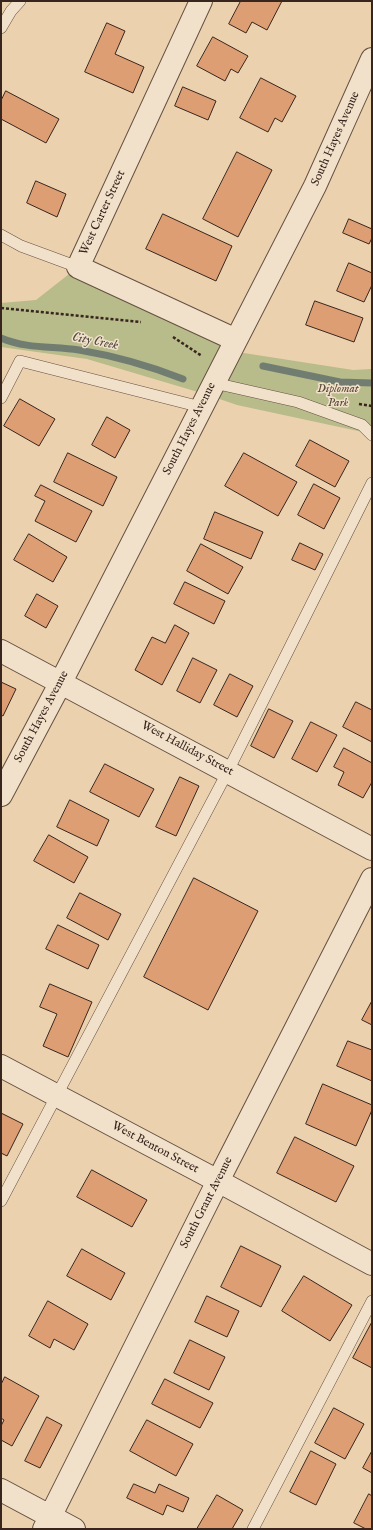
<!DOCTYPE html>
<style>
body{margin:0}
#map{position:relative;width:373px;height:1530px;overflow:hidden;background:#ebd1ae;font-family:"IM FELL English",serif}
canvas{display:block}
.frame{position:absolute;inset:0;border:2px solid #38251e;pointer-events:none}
</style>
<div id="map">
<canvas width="373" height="1530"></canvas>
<div class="frame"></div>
</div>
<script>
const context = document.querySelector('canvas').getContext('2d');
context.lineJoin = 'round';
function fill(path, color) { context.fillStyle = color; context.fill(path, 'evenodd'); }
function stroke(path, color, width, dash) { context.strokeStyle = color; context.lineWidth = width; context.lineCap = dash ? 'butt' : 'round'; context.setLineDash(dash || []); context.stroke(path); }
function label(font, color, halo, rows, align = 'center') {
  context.font = font + ' "IM FELL English",serif'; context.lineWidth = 3; context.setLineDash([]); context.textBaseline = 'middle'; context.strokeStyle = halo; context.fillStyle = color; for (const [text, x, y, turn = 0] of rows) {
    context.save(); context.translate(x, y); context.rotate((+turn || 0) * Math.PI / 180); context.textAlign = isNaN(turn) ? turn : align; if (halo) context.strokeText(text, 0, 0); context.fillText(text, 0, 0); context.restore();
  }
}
const green = new Path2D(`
 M78,267L236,340L231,351L353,370L372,369V434L237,405L208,395L87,359L1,347V303L36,300Z`);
const stream = new Path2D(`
 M1,338C27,349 52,346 79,350C115,356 150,366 183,379
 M263,366L340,382L372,383`);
const building = new Path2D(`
 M241,1H282L267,30L252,22L246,33L229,24Z
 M107,23L125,31L115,54L144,67L133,93L85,72Z
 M213,37L248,56L238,73L231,69L225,81L197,66Z
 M261,78L296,96L282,122L275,118L268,132L240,118Z
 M183,87L216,101L208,120L175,106Z
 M6,91L59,119L46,143L1,119V101Z
 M237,152L272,170L238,237L203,219Z
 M36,181L66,194L57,217L27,203Z
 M163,214L232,246L216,281L146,249Z
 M349,219L372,229V238L369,244L343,233Z
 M349,263L372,273V285L364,302L337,291Z
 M315,301L363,318L354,342L306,325Z
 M20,399L55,419L39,446L4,426Z
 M107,417L130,430L115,458L92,445Z
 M310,440L349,461L335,487L296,466Z
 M68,453L117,477L103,506L54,482Z
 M244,453L297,482L278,516L225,486Z
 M314,484L340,498L324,529L298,515Z
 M41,485L92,511L76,542L35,521L45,501L35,496Z
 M215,512L263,532L251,559L204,539Z
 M29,534L67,557L53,582L14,560Z
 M300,543L323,554L315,570L292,560Z
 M201,544L243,567L228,594L187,571Z
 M185,582L225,601L214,624L174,604Z
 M37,594L58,606L46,628L25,616Z
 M175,625L189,633L162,685L135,670L152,637L165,643Z
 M193,658L217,670L200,703L177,691Z
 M230,674L253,686L237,717L214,705Z
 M1,682L16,689L3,716L1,715Z
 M356,702L372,710V742L343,727Z
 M269,709L293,721L274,758L251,746Z
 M311,722L337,735L317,772L292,759Z
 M344,748L372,763V782L363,798L338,785L344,772L334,767Z
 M105,764L154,789L139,817L90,792Z
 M180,777L199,786L176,836L156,827Z
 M70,800L109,820L97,846L57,827Z
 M49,835L88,857L74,883L34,861Z
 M194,878L258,911L208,1010L144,977Z
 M80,893L121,914L108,940L67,918Z
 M58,925L99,945L88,969L46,949Z
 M50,984L92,1002L68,1057L43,1046L57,1014L40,1007Z
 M372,1001V1025L362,1020Z
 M348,1041L372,1050V1081L337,1066Z
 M323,1084L372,1105V1110L356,1146L306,1124Z
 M1,1113L23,1124L7,1156L1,1153Z
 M295,1137L354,1166L336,1202L277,1173Z
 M92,1170L147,1200L132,1227L77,1197Z
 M241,1246L281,1266L261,1307L221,1287Z
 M82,1249L125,1273L111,1300L67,1276Z
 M304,1276L352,1305L330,1341L282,1311Z
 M207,1296L239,1311L227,1337L195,1322Z
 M48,1301L88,1324L74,1350L54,1339L50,1348L29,1336Z
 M372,1322V1368L353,1358Z
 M190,1340L225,1357L209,1390L174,1373Z
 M5,1377L39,1396L12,1446L1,1440V1426L4,1420L1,1418V1385Z
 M165,1379L213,1403L200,1428L152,1404Z
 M334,1408L364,1424L345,1459L315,1443Z
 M47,1417L62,1425L40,1468L25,1461Z
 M147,1420L193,1444L176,1476L130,1451Z
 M311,1451L336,1464L316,1505L290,1492Z
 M372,1451V1473L363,1468Z
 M134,1484L155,1493L159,1484L189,1498L183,1512L167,1505L163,1515L127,1498Z
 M369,1494L372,1496V1529H366L354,1523Z
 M217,1495L243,1510L232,1529H197Z`);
const path = new Path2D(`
 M1,308L141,322
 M173,337L202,356
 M359,404L372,406`);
const service = new Path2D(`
 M1,28L11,11L20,1
 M1,235L21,246L78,267
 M214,383L298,402L362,425L372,435
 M1,398L20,361L201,407
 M1,1201L228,771L372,483
 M253,1529L372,1301`);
const minor = new Path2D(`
 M201,1L78,267L236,340
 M1,651L372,849
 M1,795L61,682L315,186L372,59
 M1,1490L74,1529
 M44,1529L218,1181L372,1264`);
const tertiary = new Path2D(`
 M1,1066L218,1181L372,879`);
const streetNames = [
 ["South Hayes Avenue",336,139,-66],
 ["West Carter Street",103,213,-65],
 ["South Hayes Avenue",190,429,-63],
 ["South Hayes Avenue",42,717,-62],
 ["West Halliday Street",187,749,28],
 ["West Benton Street",155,1148,28],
 ["South Grant Avenue",207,1203,-63]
];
const parkNames = [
 ["Diplomat",338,390],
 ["Park",338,404]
];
const waterNames = [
 ["City Creek",95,342,11]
];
fill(green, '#b8bb8a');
stroke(stream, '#727d71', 7);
fill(building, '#dd9e73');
stroke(building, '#38251e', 1);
stroke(service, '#655042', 12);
stroke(minor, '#655042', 24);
stroke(tertiary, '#655042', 24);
stroke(path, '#38251e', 2.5, [3, 2]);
stroke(service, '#f2e1ca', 11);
stroke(minor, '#f2e1ca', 22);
stroke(tertiary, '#f2e1ca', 22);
label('12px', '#38251e', '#f2e1ca', streetNames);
label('italic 12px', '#584a39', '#f2e1ca', parkNames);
label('italic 13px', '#504a41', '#f2e1ca', waterNames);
</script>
